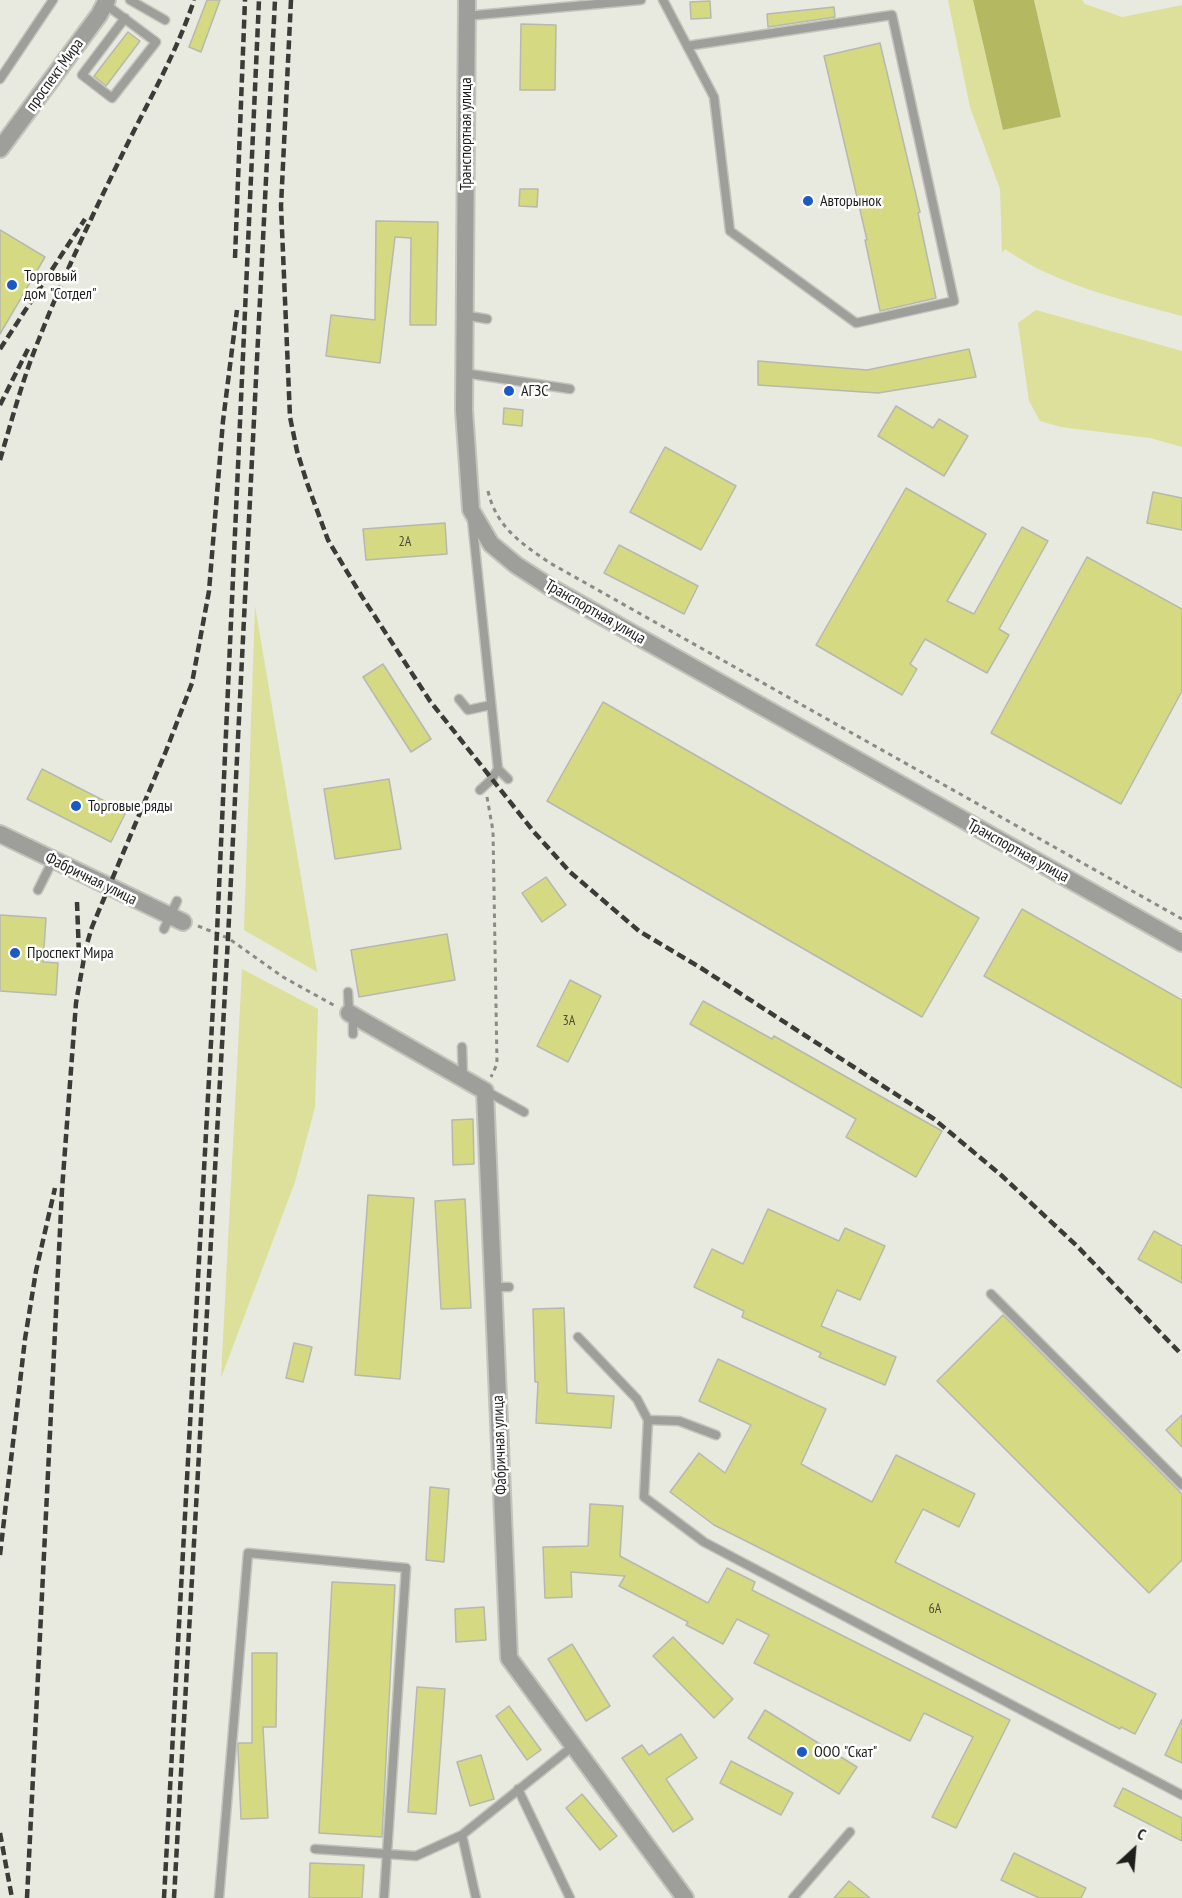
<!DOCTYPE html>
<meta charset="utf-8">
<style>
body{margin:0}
#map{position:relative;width:1182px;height:1898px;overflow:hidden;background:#e8e9df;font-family:"PT Sans Narrow",sans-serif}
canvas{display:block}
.north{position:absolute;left:1104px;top:1820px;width:60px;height:60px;-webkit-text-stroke:4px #fff;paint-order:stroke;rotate:26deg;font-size:16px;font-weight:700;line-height:24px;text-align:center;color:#1e1e1b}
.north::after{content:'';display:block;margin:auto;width:21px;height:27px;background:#1e1e1b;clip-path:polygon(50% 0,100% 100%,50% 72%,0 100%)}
</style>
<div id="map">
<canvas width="1182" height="1898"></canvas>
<div class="north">С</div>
</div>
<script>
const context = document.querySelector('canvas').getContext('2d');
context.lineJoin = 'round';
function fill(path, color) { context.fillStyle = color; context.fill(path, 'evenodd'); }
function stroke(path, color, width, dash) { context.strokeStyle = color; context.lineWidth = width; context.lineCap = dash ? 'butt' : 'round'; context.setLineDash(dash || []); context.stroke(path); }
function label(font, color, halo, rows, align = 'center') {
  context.font = font + ' "PT Sans Narrow",sans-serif'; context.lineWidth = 5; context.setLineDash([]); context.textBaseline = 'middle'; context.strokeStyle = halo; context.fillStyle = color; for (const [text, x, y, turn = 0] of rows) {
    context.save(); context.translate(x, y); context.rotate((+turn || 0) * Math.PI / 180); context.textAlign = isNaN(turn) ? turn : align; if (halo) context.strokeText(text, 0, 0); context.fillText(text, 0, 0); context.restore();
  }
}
const green = new Path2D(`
 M948,0H973L1003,130L1061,117L1034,0H1082L1085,4L1122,17L1182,5V316C1123,300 1056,285 1005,249L1002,253L1000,189L970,107Z
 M1036,310L1182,351V447L1150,438L1061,427L1040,421L1029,401L1018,323Z
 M255,606L317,972L244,930Z
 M242,969L318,1009L315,1107L295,1182L221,1378Z`);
const water = new Path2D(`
 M973,0H1034L1061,117L1003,130Z`);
const building = new Path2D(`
 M207,0H220L201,52L189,47Z
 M710,1L711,18L691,19L690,2Z
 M834,7L835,17L768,27L767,14Z
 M521,24L556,25L555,90H520Z
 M128,32L140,41L106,86L94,76Z
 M880,43L920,212L918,213L936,298L880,311L865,240H867L824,56Z
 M520,189H538L537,207L519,206Z
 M376,221L438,222L436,325H410L411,238L395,237L380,363L326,356L331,315L375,320Z
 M0,230L45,257L0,334Z
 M969,349L976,377L878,393L758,385V361L867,370Z
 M896,406L933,428L939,419L968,436L944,476L878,436Z
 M504,408L523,410L522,426L503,424Z
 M665,447L736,486L701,550L630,512Z
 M906,488L986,534L947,601L974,614L1022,527L1048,541L999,629L1009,635L987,673L925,639L910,664L917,669L902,695L816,645Z
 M1153,492L1182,498V530L1147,523Z
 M445,523L447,554L366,560L363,529Z
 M619,545L698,586L684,614L604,573Z
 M1087,557L1182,609V691L1121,804L991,733Z
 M383,664L431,739L411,752L363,677Z
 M603,702L979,918L922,1017L547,801Z
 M42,769L126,812L111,842L27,799Z
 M389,779L401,849L335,859L324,789Z
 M546,877L566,905L542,922L522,893Z
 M1022,909L1182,1000V1088L984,976Z
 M0,915L46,918L43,962L58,963L56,995L0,991Z
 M447,934L455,980L359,997L351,950Z
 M570,980L601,996L568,1062L537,1046Z
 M703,1001L772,1039L774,1036L942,1131L916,1177L846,1137L856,1119L690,1024Z
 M473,1119L474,1164L453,1165L452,1120Z
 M368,1195L414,1198L400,1379L355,1375Z
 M465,1199L471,1308L441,1309L435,1201Z
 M768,1209L839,1241L845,1228L885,1246L860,1300L837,1290L821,1326L896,1357L885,1385L819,1357L821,1353L742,1317L744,1311L694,1287L712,1249L743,1264Z
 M1154,1231L1182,1246V1283L1138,1259Z
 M564,1308L567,1393L614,1396L611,1428L536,1423L538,1382H535L533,1309Z
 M1003,1315L1182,1494V1560L1149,1593L937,1381Z
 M294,1343L312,1347L303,1382L286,1378Z
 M718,1359L826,1409L801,1464L872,1502L896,1455L975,1494L959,1527L923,1509L895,1562L1156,1694L1135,1734L1121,1727L1120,1729L714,1525L670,1492L699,1453L725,1473L751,1425L699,1401Z
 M1182,1415V1447L1166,1430Z
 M430,1487L449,1489L444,1562L426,1560Z
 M590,1504L623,1506L620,1556L708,1603L727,1568L755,1582L752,1590L1010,1720L956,1828L932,1817L973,1737L924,1713L910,1741L754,1663L769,1635L737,1619L723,1644L686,1625L688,1622L619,1586L625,1576L571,1572L572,1597L545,1598L543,1547L588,1546Z
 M332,1582L395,1585L382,1837L319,1833Z
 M484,1607L486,1640L456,1642L455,1609Z
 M673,1637L733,1699L714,1718L653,1656Z
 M572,1644L610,1706L586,1721L548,1659Z
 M252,1653H277L276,1727H263L268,1818L241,1819L238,1749V1743H252Z
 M417,1687L445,1689L436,1814L408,1812Z
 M509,1706L541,1750L527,1760L496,1716Z
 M765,1710L857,1767L839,1794L748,1738Z
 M1182,1719V1763L1165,1755Z
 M681,1734L697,1758L666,1779L693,1819L673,1832L622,1758L642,1745L649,1755Z
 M481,1755L494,1799L470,1806L457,1762Z
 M731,1761L793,1793L781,1815L720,1783Z
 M1123,1788L1182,1818V1841L1114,1806Z
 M582,1794L617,1836L600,1850L566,1808Z
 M1014,1853L1086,1888L1081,1898H1039L1001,1880Z
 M310,1863L364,1865L362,1898H309Z
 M849,1881L870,1898H834Z`);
const path = new Path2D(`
 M488,491C496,527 522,544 550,563L1182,919
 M487,797L493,831L497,1064L491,1077
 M198,926L228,938L283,977L337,1007`);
const service = new Path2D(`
 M130,0L165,20
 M663,0L714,97L730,231L856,323L954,301L892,15L687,46
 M105,4L156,42L112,98L82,75L125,18
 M466,16L641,0
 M0,79L53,0
 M463,315L487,319
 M464,373L570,389
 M472,519L498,769L508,779
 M459,699L468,710L491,705
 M480,790L491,780L498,769
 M38,890L53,860
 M164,929L177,901
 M348,992L349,1013
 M353,1016V1034
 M462,1047L463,1078
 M486,1091L524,1112
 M493,1287H509
 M991,1294L1182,1485
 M578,1337L637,1399L648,1420L644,1497L704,1542L1182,1795
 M648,1420L679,1421L716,1435
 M518,1789L570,1898
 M462,1835L476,1898
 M315,1849L416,1856L462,1835L573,1746
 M219,1898L248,1553L406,1568L384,1898
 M793,1898L850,1832`);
const minor = new Path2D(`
 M0,834L183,922
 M349,1013L485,1091L509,1658L685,1898`);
const tertiary = new Path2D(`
 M467,0L464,410L471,510L491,544L516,565L550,587L1182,943
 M0,149L99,15L107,0`);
const rail = new Path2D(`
 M291,0L281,206L290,417L297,451L307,483L328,540L361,595L430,701L534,832L570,872L639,931L701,968L934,1119L1001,1175L1077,1246L1182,1355
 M235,258L245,0
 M0,349L85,219
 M0,405L28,349
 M0,460C12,419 23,378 39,339C63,277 92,216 121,157C146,105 176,55 194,0
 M77,902L79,956
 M0,1555L25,1339L36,1271L55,1188
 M0,1833L12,1898
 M27,1898L62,1190L76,1003L86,947L92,927L166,751L192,683L209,591L223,421L237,310
 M164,1898L217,933L259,0
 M174,1898L228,938L275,0`);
const markers = [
 [808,201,6,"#1b59c5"],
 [12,285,6,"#1b59c5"],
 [509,391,6,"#1b59c5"],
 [76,806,6,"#1b59c5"],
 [15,953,6,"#1b59c5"],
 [802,1752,6,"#1b59c5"]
];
const numberNames = [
 ["2А",405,542],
 ["3А",569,1021],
 ["6А",935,1609]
];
const streetNames = [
 ["проспект Мира",55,75,-54],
 ["Транспортная улица",466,134,-90],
 ["Транспортная улица",595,612,30],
 ["Транспортная улица",1018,851,29],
 ["Фабричная улица",91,879,26],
 ["Фабричная улица",500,1445,-92]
];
const poiNames = [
 ["Авторынок",820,201],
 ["Торговый",24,276],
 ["дом \"Сотдел\"",24,294],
 ["АГЗС",521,391],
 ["Торговые ряды",88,806],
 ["Проспект Мира",27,953],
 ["ООО \"Скат\"",814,1752]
];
fill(green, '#dce09b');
fill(water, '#b4b861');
fill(building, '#d5d982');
stroke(building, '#b7b8af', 1.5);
stroke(service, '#c4c4bc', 11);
stroke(minor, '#c4c4bc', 20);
stroke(tertiary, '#c4c4bc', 20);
stroke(path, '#8a8b84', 3, [4.5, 4.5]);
stroke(service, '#9e9f9b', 8);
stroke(minor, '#9e9f9b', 16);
stroke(tertiary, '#9e9f9b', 16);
stroke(rail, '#3b3b37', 4.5, [9, 4.5]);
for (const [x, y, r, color] of markers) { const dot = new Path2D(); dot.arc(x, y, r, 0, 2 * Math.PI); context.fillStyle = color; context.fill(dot); stroke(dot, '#fff', 2); }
label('14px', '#4c4d35', null, numberNames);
label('16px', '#1e1e1b', '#fff', streetNames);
label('16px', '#1e1e1b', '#fff', poiNames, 'left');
</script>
